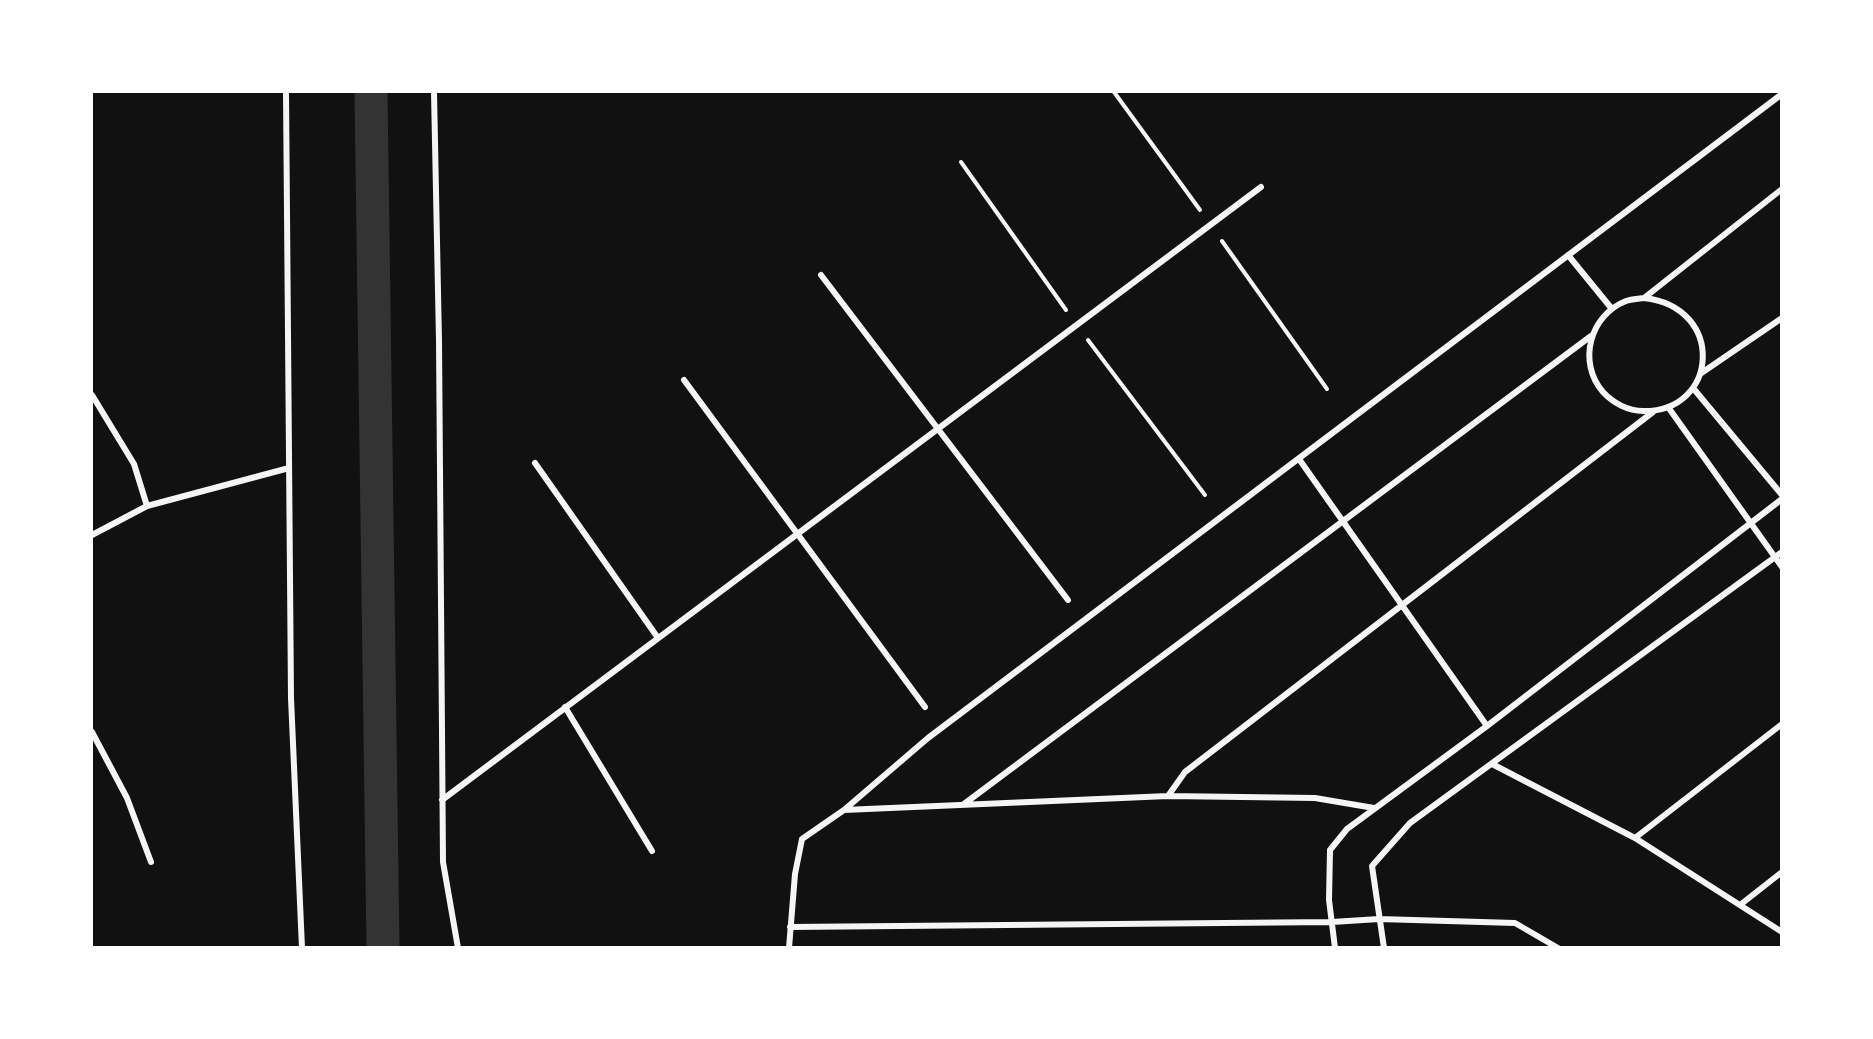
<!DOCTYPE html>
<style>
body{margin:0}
#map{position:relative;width:1873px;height:1039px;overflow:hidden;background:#111;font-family:"PT Sans",sans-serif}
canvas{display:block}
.frame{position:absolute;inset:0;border:93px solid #fff;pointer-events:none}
</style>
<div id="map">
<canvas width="1873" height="1039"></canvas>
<div class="frame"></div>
</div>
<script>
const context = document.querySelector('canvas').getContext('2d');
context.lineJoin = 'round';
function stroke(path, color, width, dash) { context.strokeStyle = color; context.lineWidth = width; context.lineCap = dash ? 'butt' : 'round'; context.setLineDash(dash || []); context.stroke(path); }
const canal = new Path2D(`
 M371,92L383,948`);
const path = new Path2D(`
 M1114,92L1200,210
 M961,162L1066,310
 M1222,241L1327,389
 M1088,340L1205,495`);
const minor = new Path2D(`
 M286,92L291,698L302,948
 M434,92L439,341L443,862L458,948
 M1568,255L1612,309
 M821,275L1068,600
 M1644,298C1726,307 1719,412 1643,411C1628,411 1613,403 1603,392C1577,362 1590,315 1626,301C1632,299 1638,299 1644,298L1782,189
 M1700,374L1782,318
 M684,380L925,707
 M1693,388L1782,495
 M92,395L134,464L147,506
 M1668,407L1782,567
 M1299,459L1487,726
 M535,463L658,638
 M92,535L147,506L289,468
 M565,707L652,851
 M1782,724L1635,838L1782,932
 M92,732L127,798L151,862
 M1492,764L1635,838
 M1168,796L844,810L928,738L1782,94
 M442,800L1261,187
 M964,804L1591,336
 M1374,808L1315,798L1168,796L1185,772L1653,412
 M1740,905L1782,872
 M790,927L1332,922L1379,919L1515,923L1558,948
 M789,948L795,874L802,839L844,810
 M1335,948L1329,900L1330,850L1347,829L1487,726L1782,499
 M1384,948L1372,866L1410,823L1782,552`);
stroke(canal, '#333', 33);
stroke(path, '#f5f5f5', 4);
stroke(minor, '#f5f5f5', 6);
</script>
